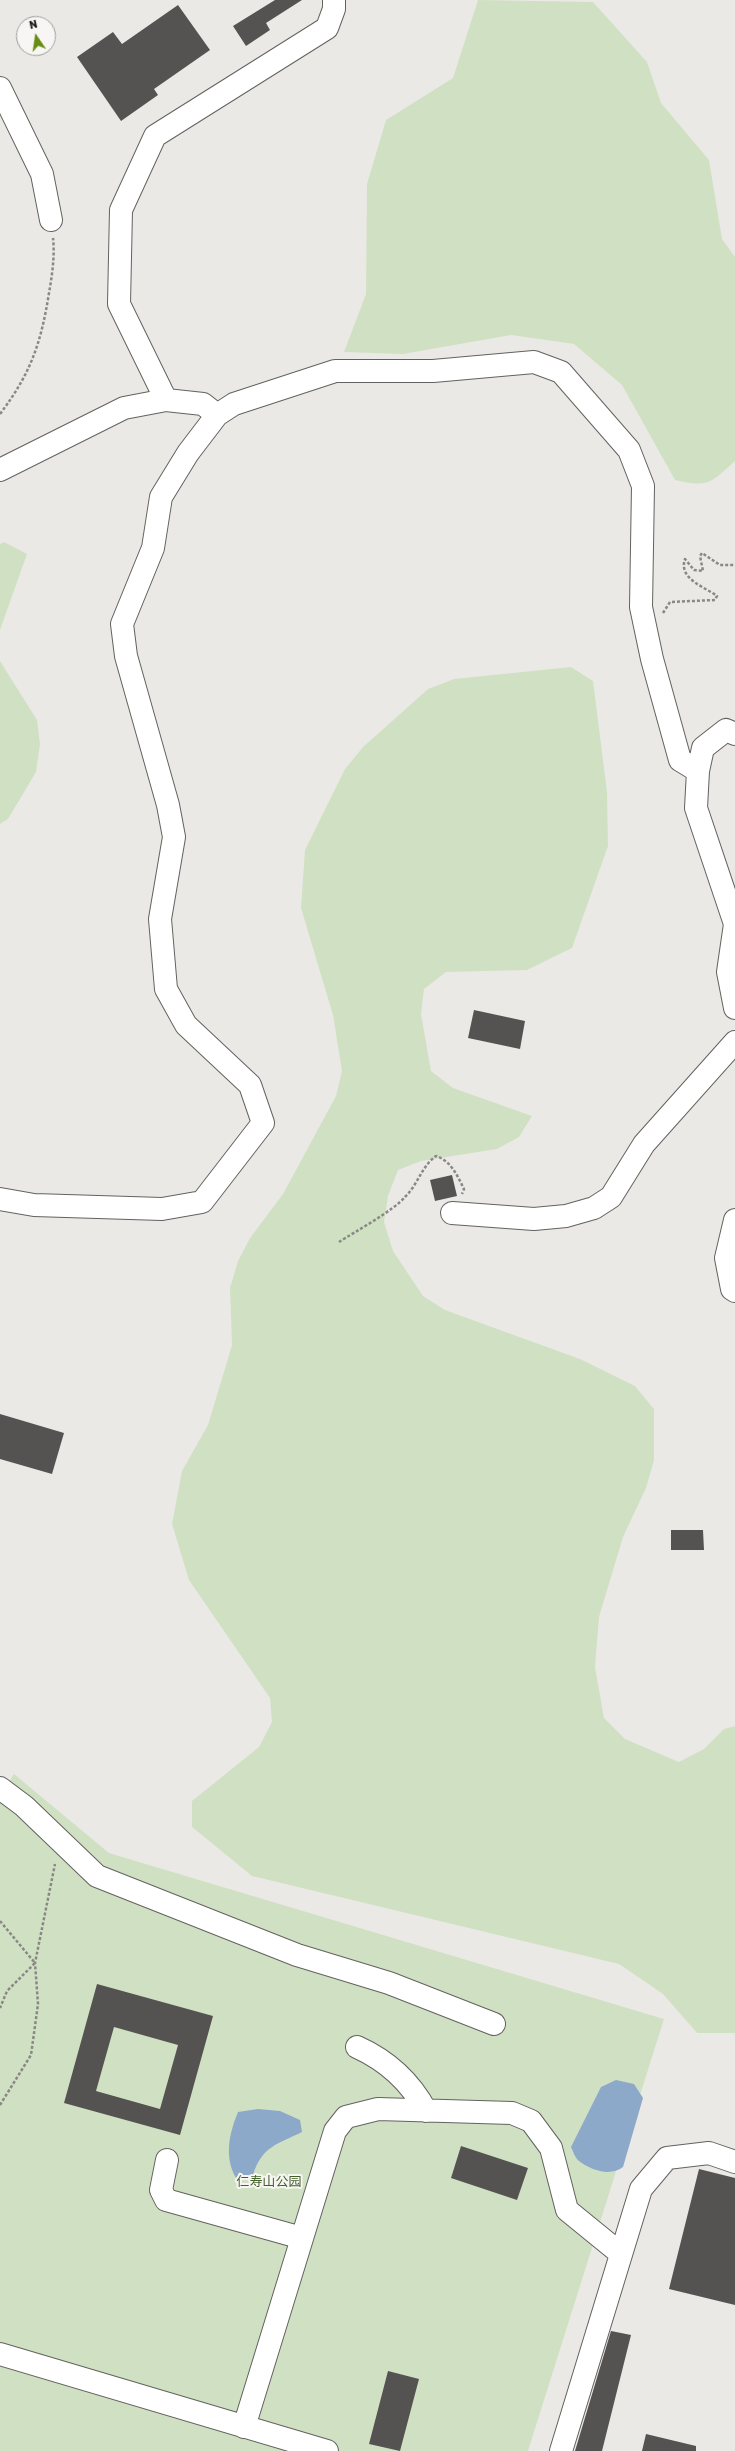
<!DOCTYPE html>
<meta charset="utf-8">
<style>
body{margin:0}
#map{position:relative;width:735px;height:2451px;overflow:hidden;background:#ebe9e6;font-family:Rubik,sans-serif}
canvas{display:block}
.north{position:absolute;left:16px;top:16px;width:40px;height:40px;box-sizing:border-box;background:#f8f6f4;border:1px solid #a09e9d;border-radius:50%;rotate:347deg;font-size:11px;font-weight:700;line-height:16px;text-align:center;color:#1b1b1a}
.north::after{content:'';display:block;margin:auto;width:14px;height:18px;background:#688c14;clip-path:polygon(50% 0,100% 100%,50% 72%,0 100%)}
</style>
<div id="map">
<canvas width="735" height="2451"></canvas>
<div class="north">N</div>
</div>
<script>
const context = document.querySelector('canvas').getContext('2d');
context.lineJoin = 'round';
function fill(path, color) { context.fillStyle = color; context.fill(path, 'evenodd'); }
function stroke(path, color, width, dash) { context.strokeStyle = color; context.lineWidth = width; context.lineCap = dash ? 'butt' : 'round'; context.setLineDash(dash || []); context.stroke(path); }
function label(font, color, halo, rows, align = 'center') {
  context.font = font + ' Rubik,"Noto Sans SC",sans-serif'; context.lineWidth = 4; context.setLineDash([]); context.textBaseline = 'middle'; context.strokeStyle = halo; context.fillStyle = color; for (const [text, x, y, turn = 0] of rows) {
    context.save(); context.translate(x, y); context.rotate((+turn || 0) * Math.PI / 180); context.textAlign = isNaN(turn) ? turn : align; if (halo) context.strokeText(text, 0, 0); context.fillText(text, 0, 0); context.restore();
  }
}
const green = new Path2D(`
 M478,0L593,2L647,62L661,103L709,160L722,239L735,257V461C711,483 708,488 675,480L622,385L574,344L511,335L403,354L344,352L366,294L367,184L386,120L453,78Z
 M4,542L27,554L0,630V544Z
 M0,661L37,720L40,744L36,772L8,819L0,824Z
 M571,667L593,681L607,792L608,846L572,948L527,970L446,972L424,989L421,1014L431,1071L453,1088L532,1116L519,1137L497,1149L421,1161L398,1170L388,1196L384,1222L393,1251L423,1296L445,1310L580,1359L635,1386L654,1409V1460L646,1488L623,1537L599,1617L595,1667L604,1718L625,1739L679,1762L704,1749L724,1729L735,1726V2033H697L663,1994L619,1964L252,1876L192,1827V1801L259,1747L272,1722L270,1698L189,1580L172,1524L182,1471L208,1425L232,1345L230,1288L238,1261L250,1238L283,1194L336,1096L342,1071L333,1015L301,908L305,850L345,769L363,747L428,689L454,679Z
 M14,1774L109,1853L664,2019L528,2451H0V1796Z`);
const water = new Path2D(`
 M616,2080L634,2084L643,2098L623,2167C610,2177 591,2170 579,2161C575,2158 573,2151 571,2147L601,2087Z
 M258,2109L280,2111L300,2120L302,2132C278,2144 262,2146 253,2175L245,2179L236,2178C224,2157 229,2134 238,2112Z`);
const building = new Path2D(`
 M275,0H302L266,23L270,30L246,46L233,26Z
 M178,5L210,50L154,89L158,95L121,121L77,57L113,32L122,44Z
 M474,1010L525,1021L520,1049L468,1038Z
 M452,1175L457,1196L435,1201L430,1180Z
 M0,1414L64,1433L52,1474L0,1459Z
 M671,1530H703L704,1550H671Z
 M97,1984L213,2016L180,2135L64,2103ZM114,2027L178,2045L160,2109L96,2091Z
 M461,2146L528,2168L517,2200L451,2178Z
 M699,2169L735,2178V2305L669,2289Z
 M611,2331L631,2335L602,2451H575Z
 M388,2371L419,2379L400,2451L369,2444Z
 M646,2434L696,2446V2451H642Z`);
const path = new Path2D(`
 M0,414C31,373 41,343 49,293C52,276 55,256 53,238
 M663,613L670,602L715,600L717,596C705,587 678,579 685,559L694,570L703,571L700,556L702,553L720,565H735
 M339,1242C356,1231 393,1211 405,1197C419,1183 421,1167 436,1156C451,1161 457,1175 464,1189L462,1194
 M0,1921L35,1963L7,1991L0,2008
 M0,2105L31,2055L38,2004L35,1963L55,1864`);
const minor = new Path2D(`
 M0,88L42,174L51,220
 M166,400L119,304L121,210L155,136L327,28L334,9V0
 M0,470L124,408L166,400L203,404L217,415
 M735,734L726,730L703,748L698,771L696,808L735,924L728,972L735,1008
 M0,1199L34,1205L162,1209L202,1202L263,1123L250,1085L186,1025L166,989L160,919L174,837L168,805L126,656L122,624L153,548L161,497L188,453L217,415L234,404L335,371H433L534,362L561,372L629,450L643,486L641,607L652,659L680,760L698,771
 M452,1213L534,1219L566,1216L594,1208L611,1197L644,1144L735,1042
 M735,1220L726,1258L732,1289L735,1291
 M0,1788L24,1806L97,1876L297,1955L389,1983L494,2024
 M357,2047C388,2061 410,2081 426,2111
 M167,2160L161,2190L166,2200L302,2238
 M0,2354L327,2451
 M244,2427L335,2131L346,2117L378,2109L512,2113L531,2121L551,2148L567,2210L621,2254
 M561,2451L641,2189L667,2158L709,2153L735,2162`);
const parkNames = [
 ["仁寿山公园",269,2182]
];
fill(green, '#d0e1c3');
fill(water, '#8ca9c9');
fill(building, '#555351');
stroke(minor, '#63625f', 24);
stroke(path, '#8a8886', 2.5, [3, 2]);
stroke(minor, '#fff', 22);
label('13px', '#44602b', '#f8f6f4', parkNames);
</script>
